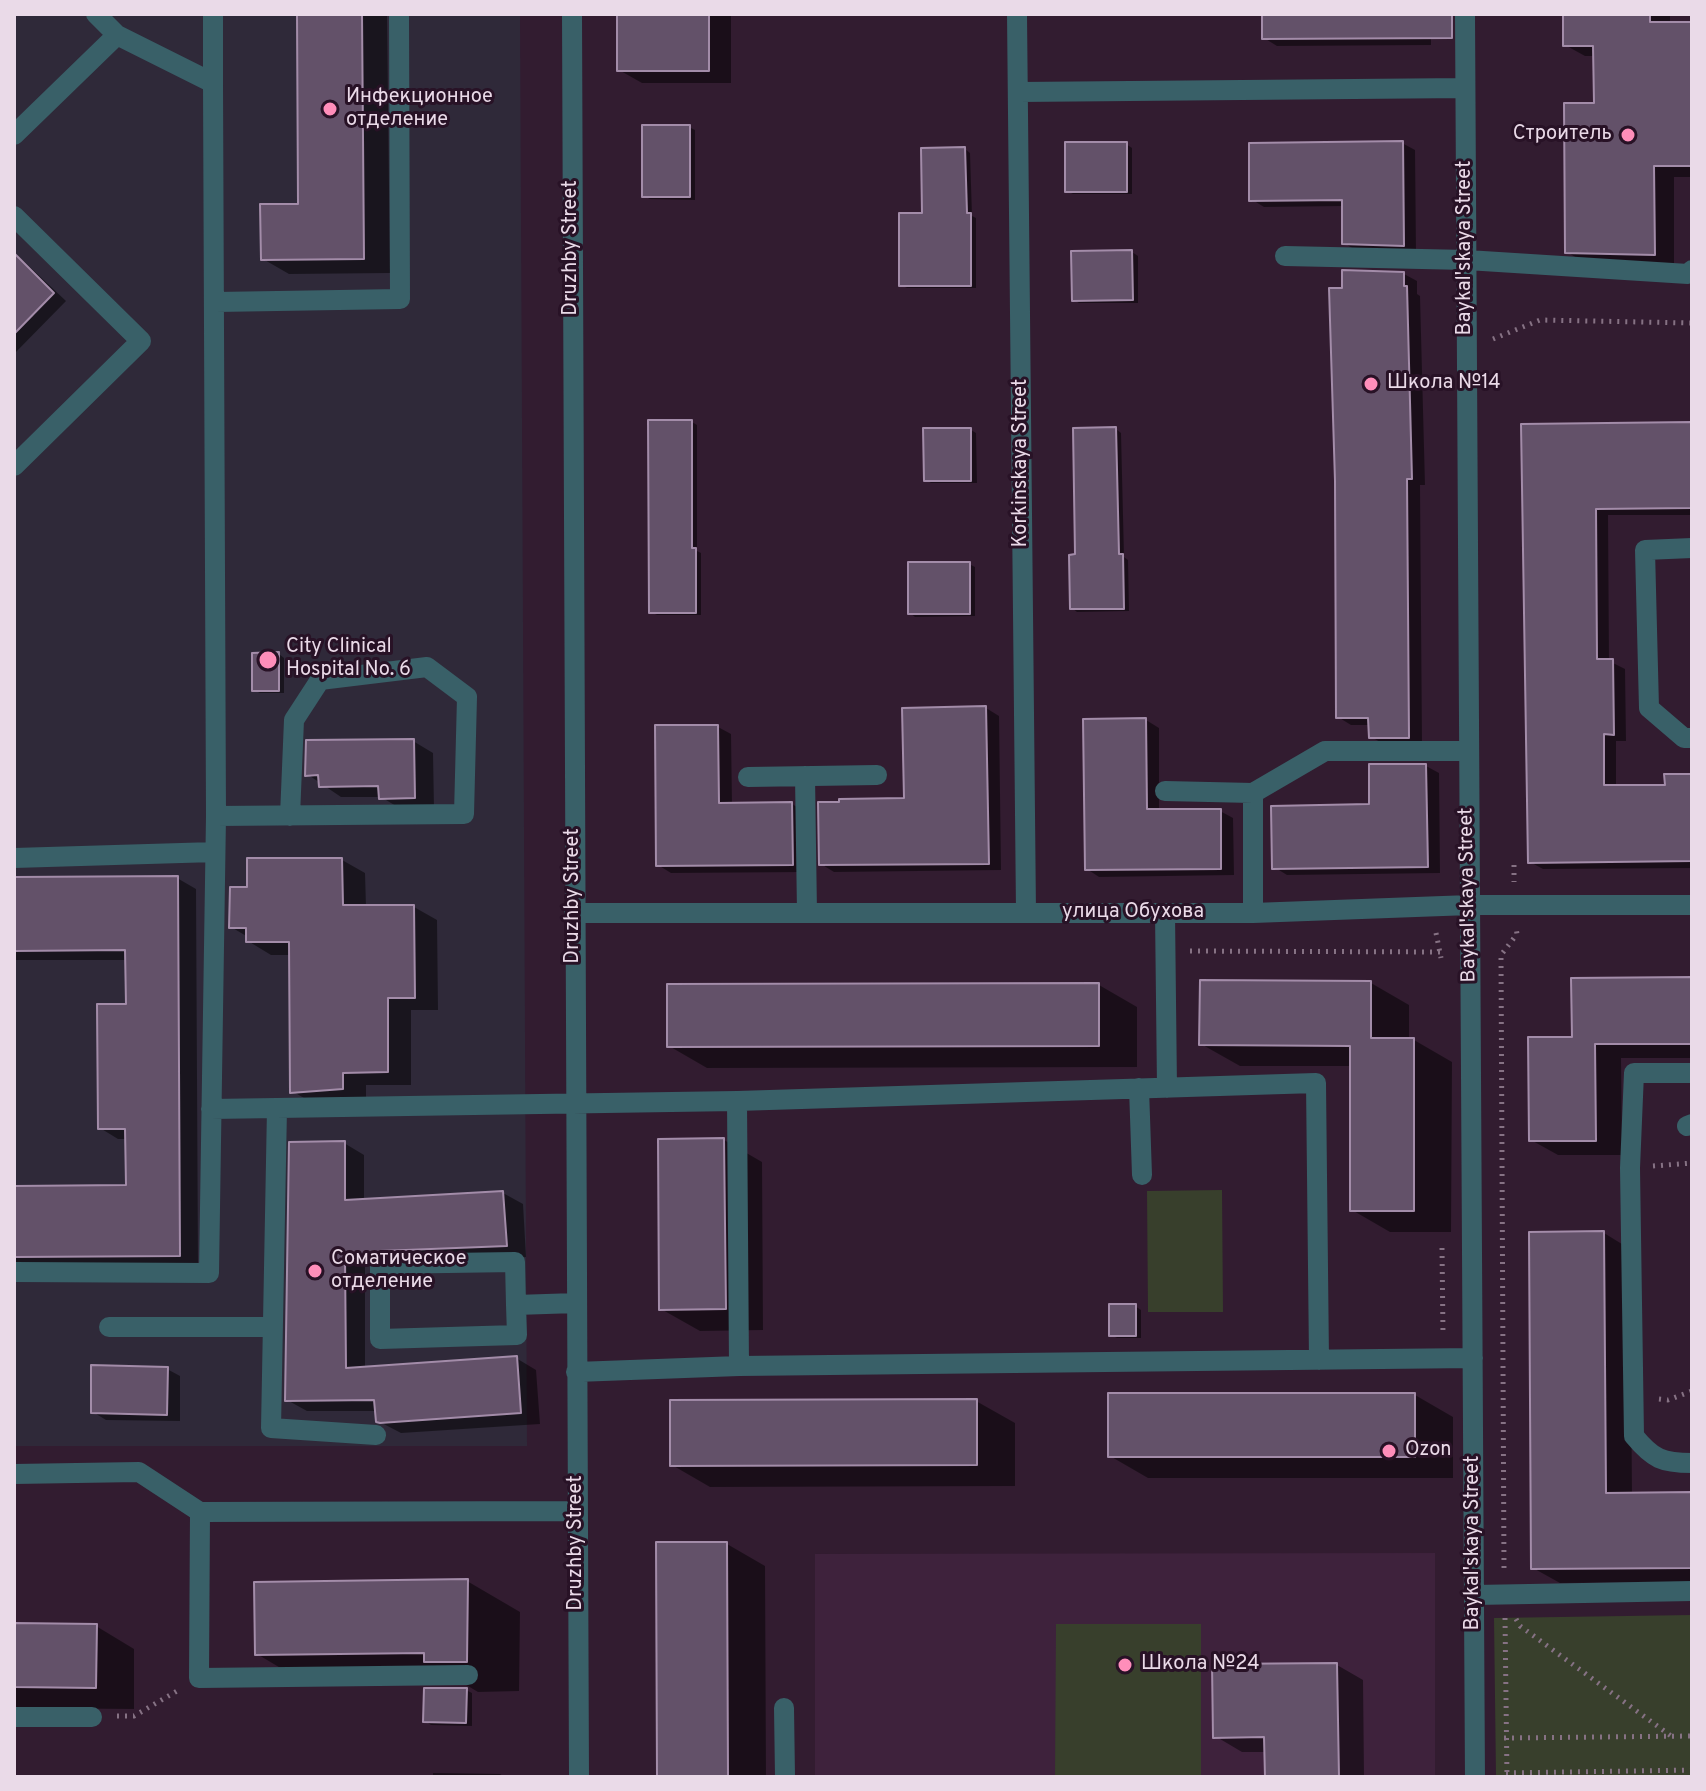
<!DOCTYPE html>
<meta charset="utf-8">
<style>
body{margin:0}
#map{position:relative;width:1706px;height:1791px;overflow:hidden;background:#321c30;font-family:Overpass,sans-serif}
canvas{display:block}
.frame{position:absolute;inset:0;border:16px solid #eadae8;pointer-events:none}
</style>
<div id="map">
<canvas width="1706" height="1791"></canvas>
<div class="frame"></div>
</div>
<script>
const context = document.querySelector('canvas').getContext('2d');
context.lineJoin = 'round';
function fill(path, color) { context.fillStyle = color; context.fill(path, 'evenodd'); }
function stroke(path, color, width, dash) { context.strokeStyle = color; context.lineWidth = width; context.lineCap = dash ? 'butt' : 'round'; context.setLineDash(dash || []); context.stroke(path); }
function label(font, color, halo, rows, align = 'center') {
  context.font = font + ' Overpass,sans-serif'; context.lineWidth = 6; context.setLineDash([]); context.textBaseline = 'middle'; context.strokeStyle = halo; context.fillStyle = color; for (const [text, x, y, turn = 0] of rows) {
    context.save(); context.translate(x, y); context.rotate((+turn || 0) * Math.PI / 180); context.textAlign = isNaN(turn) ? turn : align; if (halo) context.strokeText(text, 0, 0); context.fillText(text, 0, 0); context.restore();
  }
}
const built = new Path2D(`
 M1435,1553V1777H815V1554Z`);
const medical = new Path2D(`
 M14,14H520L527,1446H14Z`);
const green = new Path2D(`
 M1222,1190L1223,1312H1148L1147,1191Z
 M1692,1615V1777H1496L1494,1618Z
 M1056,1624H1201V1777H1055Z`);
const shadow = new Path2D(`
 M299,14H387L390,273L289,274L263,259L300,206Z
 M619,14H731V83H642L619,70Z
 M1264,14H1431V45L1277,46L1264,38Z
 M1565,14H1670V24H1692V177H1674V266L1587,264L1567,252L1596,105L1595,56H1585L1565,45Z
 M689,127L695,130V200L650,199L644,196Z
 M1402,143L1415,150L1416,252L1357,251L1344,243V206L1264,207L1251,199Z
 M1126,144L1132,148V194H1073L1067,191Z
 M965,149L970,153L972,216L976,218V288H907L901,285L924,215Z
 M14,252L66,301L14,354Z
 M1132,252L1138,256V303H1079L1074,300Z
 M1404,274L1417,281V294L1420,296L1425,485H1420L1422,744H1384L1371,737L1370,725H1351L1338,717L1344,290Z
 M692,422L697,425V551L701,553V615H657L651,612Z
 M1692,424V515H1608L1609,661L1625,669L1626,741H1616V787H1667L1692,776V868L1543,869L1530,862L1523,426Z
 M1116,429L1121,433L1124,557L1128,560L1129,611L1077,612L1072,608L1077,556Z
 M971,430L976,433L977,483H931L926,480Z
 M969,564L975,567V616L915,617L910,613Z
 M279,654L284,658V693H260L254,690Z
 M986,708L999,716L1001,870L834,872L821,864L906,800Z
 M1146,720L1159,728V811H1220L1233,818L1234,875L1099,877L1087,869Z
 M718,727L731,734L732,805L792,804L805,812L806,872L671,873L658,865Z
 M413,741L433,753L434,809H401L381,797H341L307,774Z
 M1426,766L1439,773L1440,873L1287,875L1274,867L1371,806Z
 M342,860L365,873L366,907H414L437,920L438,1010H411V1085H366V1102L316,1105L292,1091L291,955H271L248,941V937L231,927L249,889Z
 M177,878L196,889L198,1265H14V1188L128,1187V1139H118L100,1128L128,1006L127,960H14V879Z
 M1692,979V1058H1621L1622,1155H1558L1531,1140L1574,1039Z
 M1371,983L1409,1005V1040H1414L1452,1062L1451,1232H1390L1352,1210V1066H1240L1201,1044Z
 M1099,985L1137,1007V1067L707,1068L669,1046Z
 M724,1140L762,1162L763,1330L700,1331L661,1309Z
 M344,1143L364,1155V1201L503,1193L523,1204L526,1257L401,1261L393,1265L365,1266V1369L516,1358L536,1370L540,1424L401,1433L378,1421L377,1411H307L287,1400Z
 M1604,1233L1630,1249L1632,1495L1692,1494V1582L1560,1583L1533,1568Z
 M1135,1306L1141,1310V1338H1117L1111,1335Z
 M167,1369L180,1376V1421L106,1420L93,1412Z
 M1415,1395L1453,1417V1478H1148L1110,1456Z
 M976,1401L1015,1423V1486L710,1487L672,1465Z
 M727,1544L765,1566L766,1777H659Z
 M467,1581L520,1612L519,1691L478,1692L463,1683L309,1685L257,1654Z
 M14,1625L96,1626L134,1649V1709L14,1708Z
 M1337,1665L1363,1680L1364,1777H1267L1266,1752H1242L1215,1736Z
 M466,1690L472,1693V1726L431,1725L425,1721Z
 M433,1773L500,1774L505,1777H433Z`);
const building = new Path2D(`
 M297,14H362L364,259L261,260L260,204H298Z
 M617,14H709V71H617Z
 M1262,14H1452V38L1262,39Z
 M1563,14H1650V22H1692V166H1654L1655,255L1565,253L1564,103H1594L1593,46H1563Z
 M642,125H690V197H642Z
 M1403,141L1404,246L1342,244V200L1249,201V143Z
 M1065,142H1127V192H1065Z
 M965,147L967,213H971V286H899V213H922L921,148Z
 M1132,250L1133,300L1072,301L1071,251Z
 M14,253L54,293L14,334Z
 M1342,270L1404,272V286H1407L1412,479H1407L1409,738H1369L1368,718H1336L1335,481L1329,288H1342Z
 M648,420H692V548H696V613H649Z
 M1692,422V508L1596,509L1597,659H1613L1614,735L1604,734V785H1665L1664,774H1692V861L1528,863L1521,424Z
 M1116,427L1119,554H1123L1124,609H1070L1069,555L1075,554L1073,428Z
 M923,428H971V481H924Z
 M908,562H970V614H908Z
 M279,652V691H252V653Z
 M986,706L989,864L819,865L818,802H839V799L904,798L902,708Z
 M1146,718L1147,809H1221V869L1085,870L1083,719Z
 M655,725H718L719,803L792,802L793,865L656,866Z
 M414,739L415,798L379,799L378,786L319,787L318,775L305,776L306,740Z
 M1369,764H1426L1428,867L1272,869L1271,806L1369,804Z
 M247,858H342L343,905H414L415,998H388V1072L343,1073V1089L290,1093L289,942H246V928H229L230,887H247Z
 M178,876L180,1256L14,1257V1186L126,1185L125,1129H98L97,1004H126L125,950L14,951V877Z
 M1692,977V1044H1595L1596,1141H1529L1528,1037H1572L1571,978Z
 M1200,980L1371,981V1038H1414V1211H1350V1046L1199,1045Z
 M1099,983V1046L667,1047V984Z
 M724,1138L726,1309L659,1310L658,1139Z
 M345,1141V1200L503,1191L507,1246L380,1251L372,1254L345,1256L346,1368L517,1356L521,1413L380,1423L376,1422L374,1400L285,1401L289,1142Z
 M1604,1231L1606,1493L1692,1492V1568L1531,1569L1529,1232Z
 M1109,1304H1136V1336H1109Z
 M91,1365L168,1367L167,1415L91,1413Z
 M1108,1393H1415V1457H1108Z
 M977,1399V1465L670,1466V1400Z
 M656,1542H727L728,1777H657Z
 M468,1579L467,1662H424V1653L255,1655L254,1582Z
 M14,1623L97,1624L96,1688L14,1687Z
 M1337,1663L1339,1777H1265L1264,1737L1213,1738L1212,1664Z
 M424,1688H467L466,1723L423,1722Z`);
const path = new Path2D(`
 M1493,339L1540,320L1692,323
 M1514,865V882
 M1436,933L1441,958
 M1190,951L1444,952
 M1653,1166L1692,1163
 M1442,1248L1443,1334
 M1659,1399L1668,1400L1692,1391
 M1504,1568L1501,955L1517,934L1516,928
 M1505,1618L1507,1777
 M1516,1619L1520,1626L1671,1736
 M117,1716H134L177,1691
 M1504,1738L1692,1736
 M1506,1773L1692,1770`);
const minor = new Path2D(`
 M213,14V83
 M572,14L579,1777
 M1017,14L1026,913
 M1465,14L1475,1777
 M1019,92L1465,88
 M14,135L117,35
 M14,216L141,341L14,466
 M1285,256L1467,260L1688,274L1692,270
 M216,302L400,299L399,14
 M1692,548L1645,550L1649,708L1684,738H1692
 M805,776L807,913
 M748,777L877,775
 M1165,791L1253,793
 M216,816L464,814L467,697L427,667L320,680L294,720L290,816
 M14,858L215,852
 M574,913H1253L1470,905H1692
 M1165,913L1167,1088
 M1253,913V793L1325,751H1467
 M1692,1073H1634L1630,1168L1634,1436C1653,1459 1662,1463 1692,1463
 M1139,1088L1142,1175
 M737,1101L739,1366
 M277,1108L271,1428L376,1435
 M211,1109L737,1101L1316,1083L1319,1360
 M1687,1126L1692,1124
 M14,1272L209,1273L216,816L213,83L117,35L96,14
 M516,1305L515,1262L380,1264V1339L517,1335L516,1305L576,1303
 M109,1327H273
 M576,1372L739,1366L1473,1358
 M14,1474L139,1472L200,1512
 M1475,1595L1692,1591
 M468,1675L199,1678L200,1512L576,1511
 M784,1708L785,1777
 M14,1717H92`);
const markers = [
 [330,109,8,"#ff8eba"],
 [1628,135,8,"#ff8eba"],
 [1371,384,8,"#ff8eba"],
 [268,660,10,"#ff8eba"],
 [315,1271,8,"#ff8eba"],
 [1389,1451,8,"#ff8eba"],
 [1125,1665,8,"#ff8eba"]
];
const poiNames = [
 ["Инфекционное",346,98],
 ["отделение",346,121],
 ["Строитель",1612,135,"right"],
 ["Школа №14",1387,384],
 ["City Clinical",286,648],
 ["Hospital No. 6",286,671],
 ["Соматическое",331,1260],
 ["отделение",331,1283],
 ["Ozon",1405,1451],
 ["Школа №24",1141,1665]
];
const streetNames = [
 ["Druzhby Street",572,248,-90],
 ["Baykal'skaya Street",1466,248,-90],
 ["Korkinskaya Street",1022,463,-90],
 ["Baykal'skaya Street",1469,895,-91],
 ["Druzhby Street",574,896,-90],
 ["улица Обухова",1133,913],
 ["Druzhby Street",577,1543,-90],
 ["Baykal'skaya Street",1474,1543,-90]
];
fill(built, '#3e223c');
fill(medical, '#2f2939');
fill(green, '#383f2c');
fill(shadow, '#0007');
fill(building, '#635169');
stroke(building, '#a38ca9', 2);
stroke(path, '#867284', 5, [2, 6]);
stroke(minor, '#396068', 20);
for (const [x, y, r, color] of markers) { const dot = new Path2D(); dot.arc(x, y, r, 0, 2 * Math.PI); context.fillStyle = color; context.fill(dot); stroke(dot, '#281226', 3); }
label('20px', '#eadae8', '#281226', poiNames, 'left');
label('20px', '#eadae8', '#281226', streetNames);
</script>
